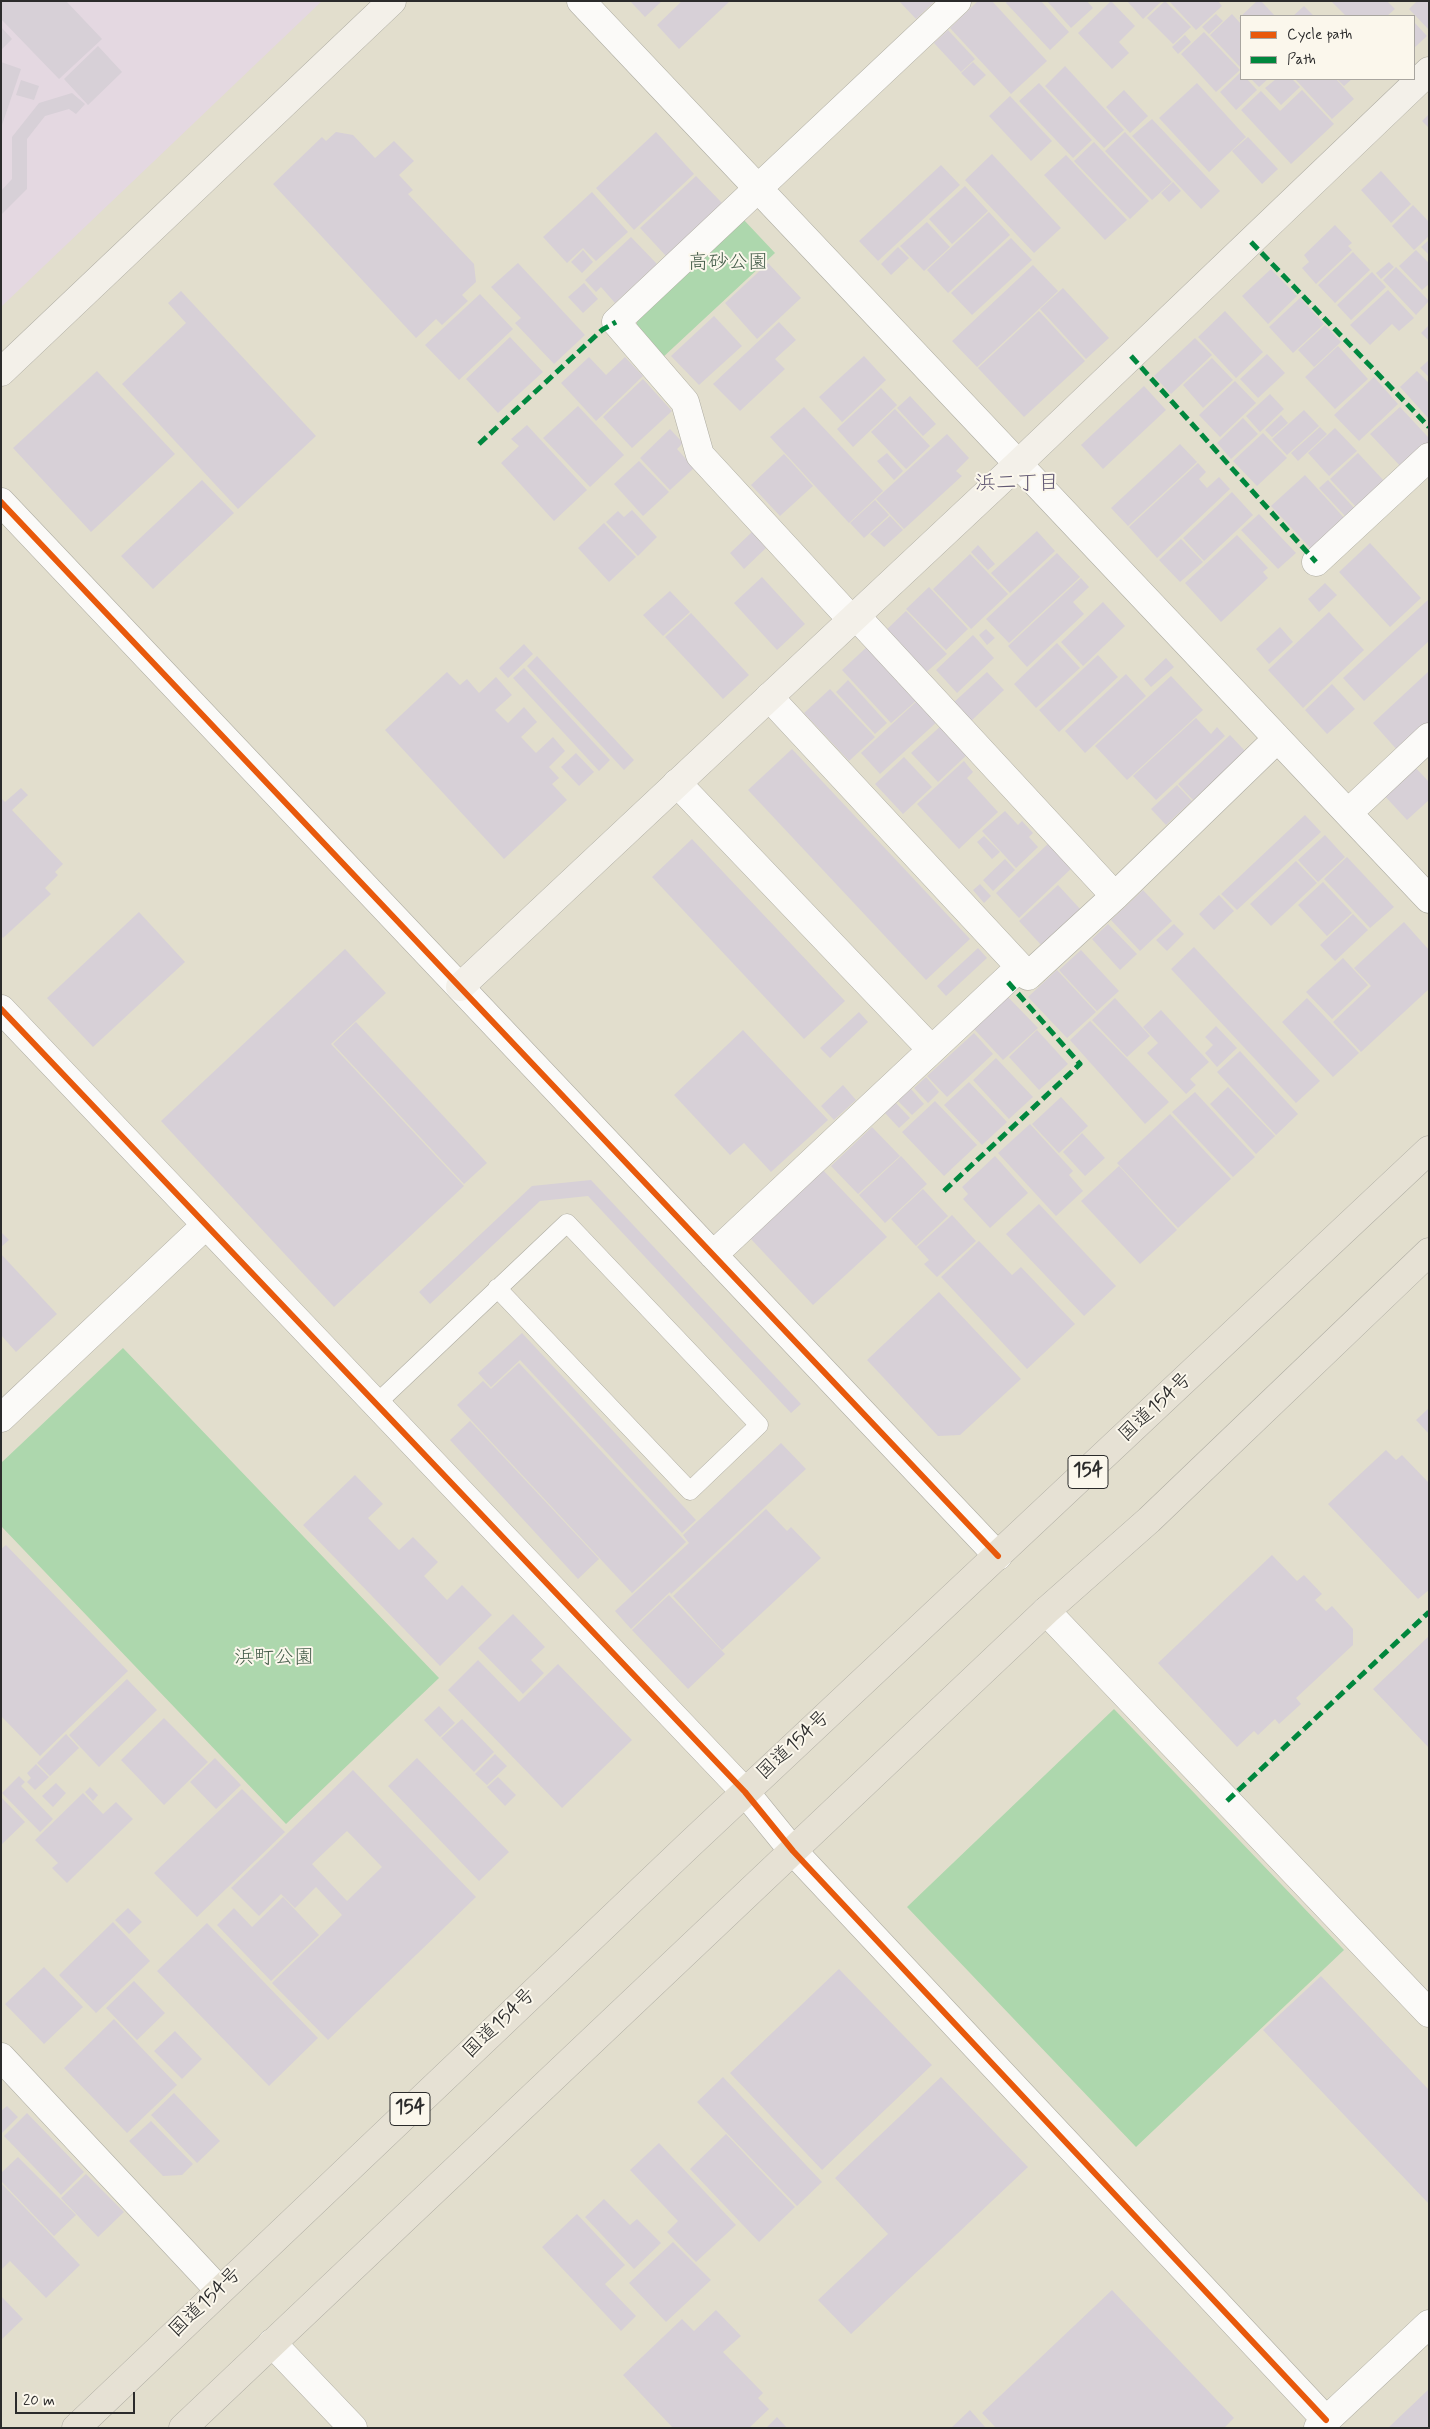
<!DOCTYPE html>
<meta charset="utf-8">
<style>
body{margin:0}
#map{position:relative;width:1430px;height:2429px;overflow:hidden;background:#e2decd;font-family:Mynerve,sans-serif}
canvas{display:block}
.frame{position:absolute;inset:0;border:2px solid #2b2b2b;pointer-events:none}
.legend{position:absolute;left:1240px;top:15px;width:175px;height:65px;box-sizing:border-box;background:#fbf7ec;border:1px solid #a8a59f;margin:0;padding:6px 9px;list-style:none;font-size:15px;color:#2b2b2b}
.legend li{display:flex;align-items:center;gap:10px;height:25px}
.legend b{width:25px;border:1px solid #a8a59f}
.scale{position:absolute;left:15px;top:2392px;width:120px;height:22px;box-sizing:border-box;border:2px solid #2b2b2b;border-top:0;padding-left:6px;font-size:15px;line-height:18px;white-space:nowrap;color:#2b2b2b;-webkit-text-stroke:4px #fbf7ec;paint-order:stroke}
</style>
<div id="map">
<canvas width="1430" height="2429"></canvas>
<div class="frame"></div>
<ul class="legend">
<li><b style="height:6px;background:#e8590c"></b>Cycle path</li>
<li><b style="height:6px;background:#00873e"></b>Path</li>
</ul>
<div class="scale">20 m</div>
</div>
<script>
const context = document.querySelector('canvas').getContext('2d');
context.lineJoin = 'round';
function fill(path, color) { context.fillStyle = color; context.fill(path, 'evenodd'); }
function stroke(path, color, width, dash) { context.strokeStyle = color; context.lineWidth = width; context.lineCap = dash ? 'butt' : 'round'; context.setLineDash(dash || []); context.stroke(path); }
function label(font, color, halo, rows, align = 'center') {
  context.font = font + ' Mynerve,"Klee One",sans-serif'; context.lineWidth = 4; context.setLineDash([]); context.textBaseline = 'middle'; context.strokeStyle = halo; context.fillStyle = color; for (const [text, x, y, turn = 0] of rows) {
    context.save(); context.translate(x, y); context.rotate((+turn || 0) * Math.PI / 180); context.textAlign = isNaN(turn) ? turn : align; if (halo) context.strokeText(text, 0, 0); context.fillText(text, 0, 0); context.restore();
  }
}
const built = new Path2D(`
 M1,1H322L1,307Z`);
const green = new Path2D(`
 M743,219L775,253L661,359L637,328V320Z
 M123,1348L439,1678L286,1824L1,1526V1463Z
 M1114,1709L1344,1950L1136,2147L907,1907Z`);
const building = new Path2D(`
 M1,1H66L102,39L59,79L1,19Z
 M630,1H662L645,17Z
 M682,1H730L679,49L657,25Z
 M899,1H935L916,19Z
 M978,1H992L1047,61L1011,94L950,28Z
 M1007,1H1041L1069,32L1050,50L1006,3Z
 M1047,1H1087L1093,8L1071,28Z
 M1111,1L1135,26L1119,42L1129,53L1112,69L1078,33Z
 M1127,1H1162L1143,19Z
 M1165,1L1191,27L1173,44L1147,18Z
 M1169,1H1218L1222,6L1196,30Z
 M1257,1H1261L1275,16H1241V20L1239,18Z
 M1331,1H1387L1395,9L1387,16H1346Z
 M1417,1H1429V30L1409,9Z
 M1304,6L1314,16H1293Z
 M1216,14L1223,21L1209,34L1202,27Z
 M1232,14L1241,24V68L1210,35Z
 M1414,22L1427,36L1414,48Z
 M1,27L12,39L1,50Z
 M948,30L975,59L961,72L934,43Z
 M1204,32L1240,70L1216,92L1181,54Z
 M1185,35L1191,42L1178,54L1172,47Z
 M98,46L122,72L88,105L64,79Z
 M1,62L21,69L2,125H1Z
 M973,62L986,75L974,86L961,73Z
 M1065,66L1124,130L1104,148L1045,86Z
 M1241,72V79H1247L1257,90L1236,110L1220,92Z
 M1251,79H1268L1259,87Z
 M1276,79H1292L1300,87L1281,105L1265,88Z
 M1295,79H1336L1354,99L1332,119Z
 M1337,79H1352L1344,86Z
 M21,80L39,86L34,100L16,95Z
 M1039,83L1092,140L1073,158L1019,101Z
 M1197,83L1246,137L1209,172L1159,118Z
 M1124,90L1148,116L1130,133L1106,107Z
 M1302,90L1334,124L1291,164L1241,110L1261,91L1280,111Z
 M72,93L85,104L76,114L69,109L45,116L27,139V189L1,215V191L12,179V137L39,103Z
 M1010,96L1052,141L1031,161L989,116Z
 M1429,114V128L1422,121Z
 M1152,119L1220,191L1201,209L1132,136Z
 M336,132L353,135L375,158L394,141L414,161L399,175L413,190L408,194L474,264L476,282L462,295L468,301L442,325L436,319L416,338L273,184L322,137L326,141Z
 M656,132L694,174L634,230L596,188Z
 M1125,132L1172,182L1152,200L1105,151Z
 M1248,137L1278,169L1262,184L1232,151Z
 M1094,142L1149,201L1130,219L1074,161Z
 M992,154L1061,228L1034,253L965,180Z
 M1066,155L1127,220L1105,240L1044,175Z
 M941,165L960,185L878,261L859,241Z
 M1381,171L1411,204L1391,223L1361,190Z
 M696,176L722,203L666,256L640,228Z
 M1173,182L1181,191L1169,202L1161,193Z
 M965,186L988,211L952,244L929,219Z
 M592,192L628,232L596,261L583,248L567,263L543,237Z
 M1413,205L1429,222V236L1414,250L1392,226Z
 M989,212L1010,235L948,293L927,270Z
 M927,222L950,247L924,271L900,246Z
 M1335,225L1352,243L1348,246L1352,250L1316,284L1302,268L1309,262L1304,255Z
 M631,237L657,264L615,303L601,287L596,292L585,280Z
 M1011,238L1032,260L972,315L951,293Z
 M1429,240V255L1421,247Z
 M898,247L909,258L891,275L881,264Z
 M583,250L593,262L582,273L571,262Z
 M1416,250L1429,263V284L1422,290L1399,266Z
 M1353,252L1370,270L1335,303L1318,285Z
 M1389,262L1394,267L1381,279L1376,273Z
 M518,263L585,335L554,364L515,323L521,318L491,287Z
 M768,263L801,298L757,339L725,303Z
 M1033,265L1058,291L977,367L952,341Z
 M1396,267L1429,301L1416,315L1383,280Z
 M1271,269L1297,296L1268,324L1242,296Z
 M1372,272L1386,287L1351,320L1337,305Z
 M584,283L598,299L583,313L568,297Z
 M1063,288L1109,338L1086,359L1040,309Z
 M1388,290L1414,318L1399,331L1392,324L1370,345L1350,325Z
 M181,291L316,436L238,509L122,384L186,323L168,303Z
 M480,294L513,329L459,380L425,345Z
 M1300,298L1324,324L1293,353L1269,327Z
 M1039,311L1085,361L1024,417L978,368Z
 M1225,311L1263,352L1236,378L1198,337Z
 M714,316L742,346L699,385L671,356Z
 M779,322L796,340L775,359L785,369L740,411L713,384Z
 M1325,325L1341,342L1314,367L1298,350Z
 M1429,325V341L1421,333Z
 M510,337L543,372L498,413L466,379Z
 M1195,338L1212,355L1171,394L1154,376Z
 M1338,346L1368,379L1335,409L1305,377Z
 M1267,354L1285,373L1258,398L1240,379Z
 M864,356L886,380L842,422L819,397Z
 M589,357L606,375L625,357L643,376L596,421L561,383Z
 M1212,358L1233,380L1203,408L1183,385Z
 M1429,360V377L1420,368Z
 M97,371L175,454L91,532L13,448Z
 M1417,371L1429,383V419L1400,387Z
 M1374,377L1398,404L1359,441L1334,415Z
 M643,379L672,411L632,448L603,417Z
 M1235,381L1256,403L1220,437L1199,415Z
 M1144,386L1166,410L1103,469L1081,445Z
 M881,388L897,405L853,447L837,429Z
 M1270,394L1284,409L1260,432L1246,416Z
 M910,396L936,424L923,436L897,408Z
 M578,406L624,455L590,487L543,438Z
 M804,407L883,491L849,523L770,437Z
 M1400,407L1429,438V444L1403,469L1370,434Z
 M895,409L930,446L906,469L871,432Z
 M1304,410L1319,426L1287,455L1272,439Z
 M1281,415L1288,423L1272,437L1265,430Z
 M1243,418L1258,434L1231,459L1217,443Z
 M527,425L587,490L554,521L501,463L519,446L511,439Z
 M1320,427L1327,434L1298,461L1291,453Z
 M1335,428L1357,451L1329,476L1308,453Z
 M670,429L683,443L677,449L694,468L670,490L640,458Z
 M1263,433L1287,458L1257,486L1233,461Z
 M947,434L969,458L956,471L962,476L904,529L876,499Z
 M1180,444L1197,462L1128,526L1111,508Z
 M887,453L903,471L894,480L877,461Z
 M1358,453L1386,483L1358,509L1330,479Z
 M784,454L813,486L780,516L751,485Z
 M639,461L669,492L643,516L614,484Z
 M1198,463L1206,472L1199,479L1207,488L1219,477L1230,489L1157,558L1129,527Z
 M1305,475L1346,520L1313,551L1271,506Z
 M202,480L234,513L153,589L121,556Z
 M1328,480L1356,510L1347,518L1319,488Z
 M1232,492L1253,515L1204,561L1183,538Z
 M875,500L889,515L864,538L850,523Z
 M632,510L657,537L638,556L606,522L618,511L624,517Z
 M1259,514L1296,553L1278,569L1241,530Z
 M890,516L903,530L884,547L870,534Z
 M604,523L636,557L609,582L578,548Z
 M1037,531L1055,551L1010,593L991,573Z
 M752,532L766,548L744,569L730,553Z
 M1237,535L1268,568L1263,572L1268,578L1221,622L1185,583Z
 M1181,539L1203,562L1180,582L1159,560Z
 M1370,543L1421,598L1390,627L1339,572Z
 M978,545L995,564L988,570L971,552Z
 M1057,553L1080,577L1009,643L986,619Z
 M970,554L1008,594L971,629L933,589Z
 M762,577L805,624L777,650L734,603Z
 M1081,578L1089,587L1073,602L1084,614L1027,667L1008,646Z
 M1325,583L1337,595L1319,612L1308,599Z
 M929,587L968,629L946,650L906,609Z
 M670,591L690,612L663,636L643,615Z
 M1429,599V641L1364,701L1343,678Z
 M1103,602L1125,626L1083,666L1061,642Z
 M906,611L947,654L923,675L883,633Z
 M1329,612L1364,650L1303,708L1268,670Z
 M691,613L749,675L723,699L665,637Z
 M1280,627L1293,642L1269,664L1256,649Z
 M986,629L995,638L987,645L979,635Z
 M973,635L994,658L957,693L936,670Z
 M1057,643L1080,668L1036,708L1014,684Z
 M524,644L533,654L508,678L499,668Z
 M869,645L918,699L891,723L842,670Z
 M1098,655L1118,677L1059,732L1039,710Z
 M537,656L634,760L624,770L527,666Z
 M1166,658L1174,667L1151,687L1144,679Z
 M524,668L610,760L599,771L513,678Z
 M1429,671V722L1398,751L1373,723Z
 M447,672L460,685L467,679L479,693L496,677L512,695L495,710L508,723L524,707L537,722L521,737L536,753L553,737L565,751L549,767L559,778L552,784L567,800L504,859L385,730Z
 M987,672L1004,690L971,721L953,703Z
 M1126,674L1146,696L1085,753L1065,731Z
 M1171,676L1203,710L1127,780L1095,746Z
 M848,680L887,723L875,734L836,692Z
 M1332,684L1355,709L1327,734L1305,710Z
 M830,689L875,737L849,761L804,713Z
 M919,699L939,720L880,774L861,753Z
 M1196,718L1211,734L1217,727L1225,736L1156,800L1133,776Z
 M943,724L970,752L938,782L911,753Z
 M1230,735L1246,752L1193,800L1178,784Z
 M792,749L970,939L926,980L748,790Z
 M576,753L594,772L579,786L561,767Z
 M904,757L932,787L903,814L875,784Z
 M964,761L973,772L967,778L998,812L959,849L917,804Z
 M1413,765L1429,782V800L1407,820L1382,793Z
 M1177,785L1192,801L1166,825L1151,809Z
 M21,788L28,795L12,810L63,864L55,872L58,875L45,888L51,894L3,938L1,936V798L5,802Z
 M1005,811L1018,825L1022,821L1033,833L1029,837L1038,847L1016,868L982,831Z
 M1305,815L1321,832L1237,910L1221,894Z
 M1325,835L1345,857L1318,882L1298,860Z
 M984,836L1000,852L992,859L977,842Z
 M692,839L845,1001L804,1039L652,877Z
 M1051,841L1074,866L1019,918L996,893Z
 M1347,857L1394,907L1370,928L1324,879Z
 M1005,859L1015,870L993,891L983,880Z
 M1296,861L1317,883L1271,926L1250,904Z
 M1323,882L1352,913L1327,936L1298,905Z
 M980,884L991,896L984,903L973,890Z
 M1058,885L1082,911L1042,946L1019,921Z
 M1143,890L1172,921L1140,951L1111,920Z
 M1219,895L1234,911L1214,930L1199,914Z
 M139,912L185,962L93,1047L47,998Z
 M1353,914L1368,930L1335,961L1320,945Z
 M1404,922L1429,950V989L1361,1052L1333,1022L1371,986L1354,968Z
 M1108,924L1137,954L1120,970L1092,939Z
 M1174,924L1184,934L1167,951L1156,940Z
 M1194,947L1320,1081L1296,1103L1171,969Z
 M978,948L987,958L946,996L937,986Z
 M345,949L386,993L331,1044L464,1186L334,1307L161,1121Z
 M1081,950L1119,991L1097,1011L1059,970Z
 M1343,958L1368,985L1332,1019L1306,992Z
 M1057,970L1096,1012L1067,1038L1028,997Z
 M1008,997L1038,1028L1003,1060L974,1029Z
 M1115,998L1150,1036L1127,1057L1092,1020Z
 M1307,998L1359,1053L1333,1077L1282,1022Z
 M1161,1010L1209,1062L1190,1079L1196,1085L1186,1094L1147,1053L1158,1043L1143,1027Z
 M859,1012L868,1022L830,1058L820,1048Z
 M1090,1021L1169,1102L1145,1124L1070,1040Z
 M356,1022L487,1163L464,1184L333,1044Z
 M1216,1026L1237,1048L1217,1067L1205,1053L1213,1045L1205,1037Z
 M743,1030L828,1120L771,1172L744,1143L730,1155L674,1095Z
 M1037,1030L1068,1064L1039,1090L1009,1057Z
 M974,1033L993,1054L947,1097L927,1076Z
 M1240,1051L1298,1114L1276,1135L1217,1072Z
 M996,1058L1033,1097L1009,1119L973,1080Z
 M926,1077L939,1092L928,1103L914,1088Z
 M969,1082L1007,1122L982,1145L944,1105Z
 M843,1085L856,1100L834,1120L821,1106Z
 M1228,1087L1275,1136L1256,1154L1210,1104Z
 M911,1089L924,1104L912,1115L898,1101Z
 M1195,1092L1255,1157L1233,1177L1172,1112Z
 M1061,1097L1088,1126L1059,1153L1032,1124Z
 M935,1101L977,1145L944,1176L902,1132Z
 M896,1103L910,1118L899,1128L885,1113Z
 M1170,1114L1231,1179L1178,1228L1117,1163Z
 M1030,1124L1073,1171L1069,1175L1083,1191L1056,1216L998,1153Z
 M872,1127L900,1156L858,1194L831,1166Z
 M1082,1133L1105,1158L1085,1176L1063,1152Z
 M901,1156L927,1184L885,1223L859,1195Z
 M995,1156L1028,1193L990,1228L963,1199L968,1194L962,1187Z
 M1119,1166L1177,1230L1140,1264L1081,1201Z
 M823,1170L887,1237L813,1305L750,1238Z
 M591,1180L801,1404L791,1413L588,1196L540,1201L430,1304L419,1292L532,1186Z
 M923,1189L948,1216L916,1246L891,1219Z
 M1039,1204L1116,1286L1084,1316L1006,1234Z
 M952,1215L976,1241L937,1277L924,1264L929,1260L917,1247Z
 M1,1232L9,1240L1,1247Z
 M979,1241L1012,1275L1021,1267L1075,1324L1027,1369L941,1277Z
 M1,1254L57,1314L16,1352L1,1335Z
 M939,1292L1021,1379L960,1435L938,1436L867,1360Z
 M522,1333L696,1520L682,1533L520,1360L491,1387L478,1373Z
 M519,1363L686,1542L632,1593L457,1405L483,1381L491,1389Z
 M1429,1408V1434L1416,1420Z
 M470,1421L599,1559L578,1579L450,1440Z
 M781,1443L806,1469L671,1594L670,1592L631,1629L615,1611L689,1543L683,1535Z
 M1386,1450L1396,1460L1402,1455L1429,1483V1590L1418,1599L1328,1504Z
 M355,1475L383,1504L368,1518L399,1550L413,1537L438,1562L424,1576L447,1600L462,1585L492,1615L440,1666L303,1525Z
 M766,1509L787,1531L791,1527L821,1558L722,1650L673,1596Z
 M6,1545L128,1671L40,1756L1,1716V1549Z
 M1272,1555L1297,1581L1304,1575L1322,1594L1315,1600L1326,1611L1332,1606L1353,1629V1645L1296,1698L1301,1704L1279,1724L1275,1719L1258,1735L1254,1731L1237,1747L1158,1663Z
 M669,1595L725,1654L688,1689L632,1630Z
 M513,1614L545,1647L531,1660L544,1673L523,1694L478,1648Z
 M1429,1636V1748L1373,1689Z
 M478,1660L519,1702L558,1664L632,1740L562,1808L448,1690Z
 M127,1679L157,1710L99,1767L69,1735Z
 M439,1706L455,1723L440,1737L424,1720Z
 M164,1718L208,1762L164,1805L121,1760Z
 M462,1719L494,1752L474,1772L441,1738Z
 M66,1734L79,1748L50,1776L37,1763Z
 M495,1754L507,1766L487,1785L475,1774Z
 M215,1758L241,1785L216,1809L190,1782Z
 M417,1758L509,1852L479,1881L388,1786Z
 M36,1764L49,1777L35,1790L27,1782L31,1778L27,1773Z
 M353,1770L476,1897L328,2040L272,1983L342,1915L316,1887L295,1908L281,1894L259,1916L231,1888ZM347,1831L382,1867L347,1901L312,1864Z
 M19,1776L25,1782L21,1786L53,1819L40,1832L2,1793Z
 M498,1777L516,1795L505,1806L487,1787Z
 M56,1783L66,1793L53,1807L42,1796Z
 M90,1787L98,1795L93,1801L85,1792Z
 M242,1789L285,1832L197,1917L154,1873Z
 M83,1793L103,1814L116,1802L133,1819L67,1883L52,1868L58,1863L35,1840Z
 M1,1797L25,1822L1,1845Z
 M283,1897L319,1935L271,1981L217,1925L234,1908L252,1927Z
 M128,1908L142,1922L129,1934L115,1920Z
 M113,1922L150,1961L96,2013L59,1975Z
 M207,1923L318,2038L269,2086L157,1971Z
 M44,1967L83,2007L44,2044L5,2004Z
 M839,1969L932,2065L822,2170L730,2073Z
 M1321,1976L1429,2090V2204L1263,2030Z
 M134,1981L165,2013L137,2040L106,2008Z
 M114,2019L177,2085L127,2133L64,2068Z
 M175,2031L202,2059L182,2079L154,2051Z
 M723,2077L822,2182L797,2206L697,2102Z
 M941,2077L1028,2167L851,2334L818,2300L888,2234L835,2178Z
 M174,2093L220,2141L197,2163L151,2115Z
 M7,2106L18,2117L1,2134V2111Z
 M27,2113L84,2172L61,2195L4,2136Z
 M151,2121L193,2164L182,2175L163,2176L129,2141Z
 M726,2134L795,2207L759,2242L690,2169Z
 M659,2143L736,2225L696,2262L667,2232L678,2221L630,2170Z
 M18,2157L76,2215L54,2236L1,2181V2173Z
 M86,2174L124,2212L98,2237L61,2198Z
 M1,2183L80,2265L46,2298L10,2261L1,2270Z
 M604,2199L630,2225L637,2219L661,2243L634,2269L585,2217Z
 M577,2214L625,2265L605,2284L636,2316L621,2331L542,2247Z
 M673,2242L711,2280L666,2322L629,2283Z
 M1112,2290L1234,2418L1224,2428H996L982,2413Z
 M1,2296L23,2319L1,2340Z
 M716,2310L741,2336L723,2352L763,2393L758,2398L769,2409L749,2428H673L623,2375L682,2319L694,2331Z
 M1429,2389V2428H1388Z
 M970,2410L986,2428H951Z
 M777,2417L787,2428H766Z`);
const lane = new Path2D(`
 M376,1404L567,1223L759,1425L690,1491L497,1288`);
const street = new Path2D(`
 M581,1L1429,899
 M1,502L998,1556
 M1316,562L1429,457
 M856,616L1115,896
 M852,620L700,455L685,402L616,322L957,1
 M769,697L1020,967
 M677,783L931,1049
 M1348,813L1429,737
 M1,1009L745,1792L793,1851L1326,2420
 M713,1255L1020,967L1028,976L1115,896L1277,739
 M1,1418L206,1225
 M1046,1611L1429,2013
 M1,2057L219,2290
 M272,2343L353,2428
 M1318,2428L1429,2324`);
const secondary = new Path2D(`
 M1,372L392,1
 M460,987L1018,464L1429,71`);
const highway = new Path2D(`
 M76,2428L690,1844L1429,1150
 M183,2428L1046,1611L1149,1520L1429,1252`);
const quiet = new Path2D(`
 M1251,242L1429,427
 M1131,356L1316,562
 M479,444L602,330L616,322
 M944,1191L1080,1064L1006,980
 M1227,1801L1429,1612`);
const cycleway = new Path2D(`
 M1,502L998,1556
 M1,1009L745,1792L793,1851L1326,2420`);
const shields = [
 [1088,1472,40],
 [410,2109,40]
];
const shieldNames = [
 ["154",1088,1472],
 ["154",410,2109]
];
const parkNames = [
 ["高砂公園",728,264],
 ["浜町公園",274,1659]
];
const streetNames = [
 ["国道154号",1156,1408,-43],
 ["国道154号",794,1746,-43],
 ["国道154号",500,2024,-44],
 ["国道154号",206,2303,-44]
];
const neighbourhoodNames = [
 ["浜二丁目",1017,485]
];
fill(built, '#e4d8e1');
fill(green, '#add7ad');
fill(building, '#d7d0d7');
stroke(lane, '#aeaca2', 19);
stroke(street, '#aeaca2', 29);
stroke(secondary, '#aeaca2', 29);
stroke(highway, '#aeaca2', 29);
stroke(lane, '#fbfaf8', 18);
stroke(street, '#fbfaf8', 28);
stroke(secondary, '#f3f0e9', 28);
stroke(highway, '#e6e1d4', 28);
stroke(quiet, '#00873e', 5, [10, 5]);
stroke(cycleway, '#e8590c', 6);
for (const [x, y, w] of shields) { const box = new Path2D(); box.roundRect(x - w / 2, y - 16.5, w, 33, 4); context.fillStyle = '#fbf7ec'; context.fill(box); stroke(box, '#2b2b2b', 1); }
label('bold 19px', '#2b2b2b', null, shieldNames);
label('20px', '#455d4a', '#fbf7ec', parkNames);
label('20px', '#2b2b2b', '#fbf7ec', streetNames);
label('21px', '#615873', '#fbf7ec', neighbourhoodNames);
</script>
